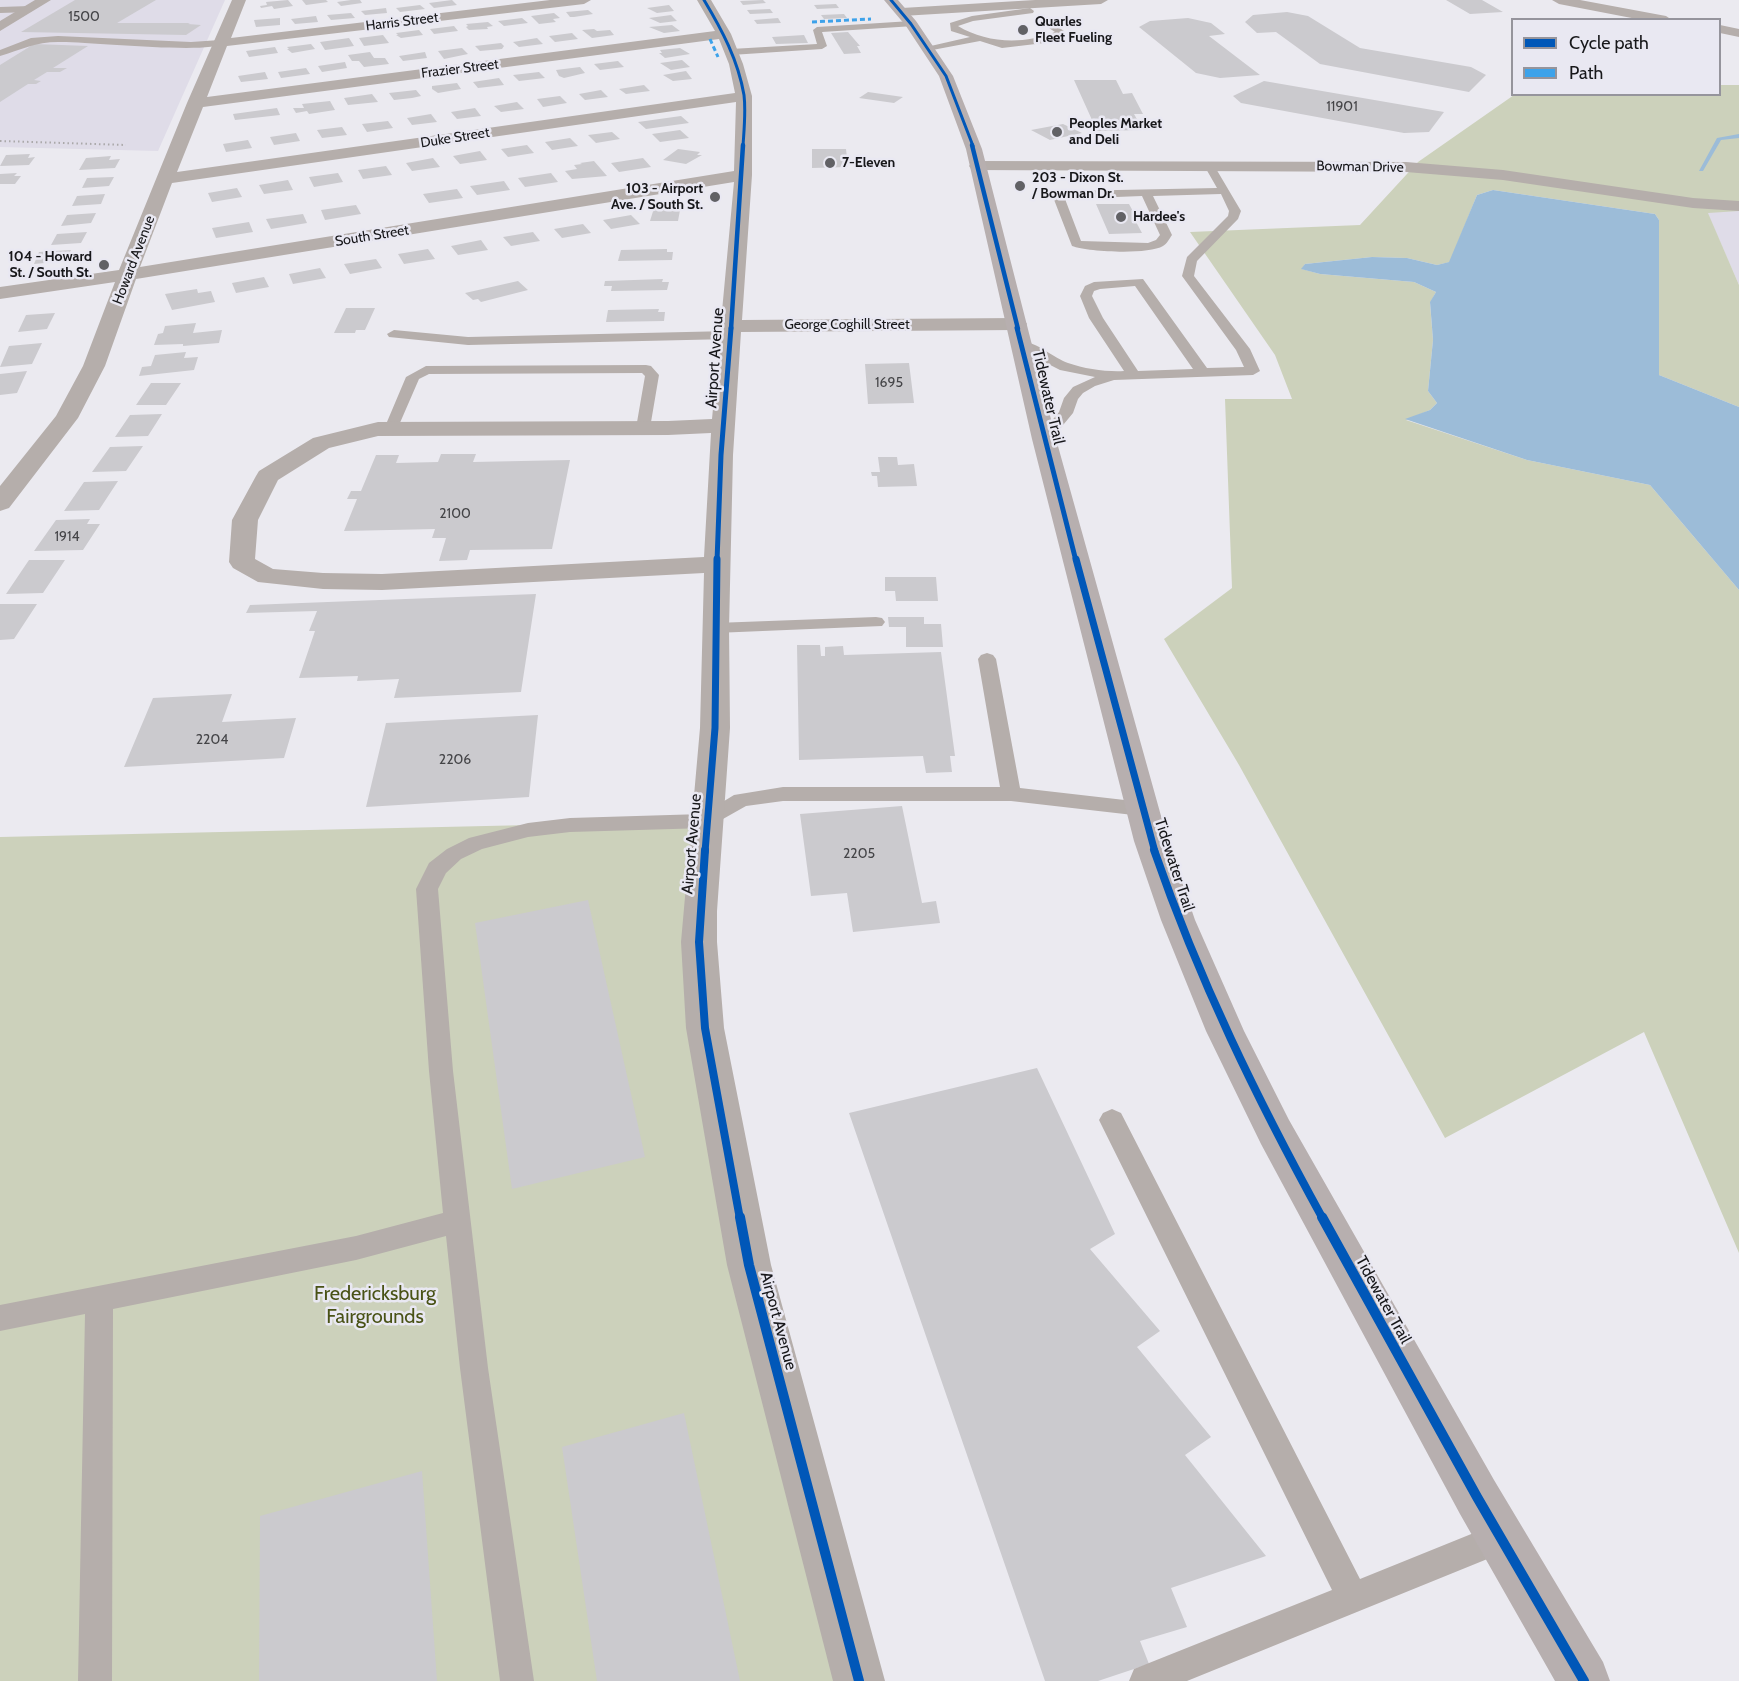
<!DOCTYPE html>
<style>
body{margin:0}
#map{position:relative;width:1739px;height:1681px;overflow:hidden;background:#ebeaf0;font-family:Cabin,sans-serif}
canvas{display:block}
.legend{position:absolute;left:1511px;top:18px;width:210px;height:78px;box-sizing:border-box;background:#e9e8f2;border:2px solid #95949c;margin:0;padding:8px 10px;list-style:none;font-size:18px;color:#17171a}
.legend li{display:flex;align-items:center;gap:12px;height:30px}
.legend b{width:30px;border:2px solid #95949c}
</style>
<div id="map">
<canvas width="1739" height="1681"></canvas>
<ul class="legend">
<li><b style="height:8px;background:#0057b8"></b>Cycle path</li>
<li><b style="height:8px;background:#3da2ea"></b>Path</li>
</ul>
</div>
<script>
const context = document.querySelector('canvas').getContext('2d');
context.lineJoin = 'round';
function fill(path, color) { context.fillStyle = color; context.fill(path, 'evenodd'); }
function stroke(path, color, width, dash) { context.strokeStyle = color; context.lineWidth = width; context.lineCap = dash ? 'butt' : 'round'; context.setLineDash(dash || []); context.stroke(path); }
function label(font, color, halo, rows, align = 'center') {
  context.font = font + ' Cabin,sans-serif'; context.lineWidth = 5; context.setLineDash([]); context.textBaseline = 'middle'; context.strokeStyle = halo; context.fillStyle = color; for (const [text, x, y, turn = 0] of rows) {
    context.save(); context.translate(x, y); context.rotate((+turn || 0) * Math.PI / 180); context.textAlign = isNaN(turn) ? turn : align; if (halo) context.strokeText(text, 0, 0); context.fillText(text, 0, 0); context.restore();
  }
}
const built = new Path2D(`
 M0,0H225L158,151L0,147Z
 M1739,199V285L1707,212Z`);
const green = new Path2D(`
 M1720,85H1739V211L1708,213L1739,285V407L1659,375V220L1655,214L1493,190L1477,195L1450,262L1437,265L1407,258L1372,257L1305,264L1302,269L1320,274L1414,282L1436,292L1430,303L1433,340L1428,391L1437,403L1430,410L1406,420L1527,460L1650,485L1739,590V1253L1644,1032L1445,1138L1239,765L1164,639L1232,588L1225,399H1292L1275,355L1190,232L1360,225L1418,162L1514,95L1720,94Z
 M707,821L699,942L859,1681H0V837Z`);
const water = new Path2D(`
 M1493,190L1655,214L1659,220V375L1739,407V590L1650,485L1527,460L1405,419L1430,410L1437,403L1428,391L1433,340L1430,302L1436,292L1414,282L1320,274L1301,269L1305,264L1372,257L1407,258L1437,265L1449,262L1477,195Z`);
const stream = new Path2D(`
 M1739,134V138L1721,140L1703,171H1699L1717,138Z`);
const building = new Path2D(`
 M75,0H156L117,23H190L188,24L201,25L186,35L21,32Z
 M288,0L293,6L274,9L272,6L261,8L260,6L267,5L266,2Z
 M302,0H326L328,2L306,5Z
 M351,0H360L362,3L341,6L337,2Z
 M452,0L457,5L434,8L429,3Z
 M763,0L766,3L743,5L740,1Z
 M1446,0H1482L1503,12L1470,14Z
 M836,4L839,8L817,9L814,5Z
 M420,5L425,9L400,12L396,8Z
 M669,5L674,11L657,13L647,8Z
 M386,8L387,13L365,15L361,11Z
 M770,9L773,13L750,14L747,10Z
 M588,10L593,14L574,17H570L566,12Z
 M1287,12L1308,16L1360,48L1471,67L1486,75L1469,92L1320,64L1276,32L1257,33L1245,22L1253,15Z
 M351,13L355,18L331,20L327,15Z
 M554,13L560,18L553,19L556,22L539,24L531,16Z
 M844,14L847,18L824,19L821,15Z
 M671,15L677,21L660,23L649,18Z
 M316,16L318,22L295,24L291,19Z
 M280,18V25L256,27L254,20Z
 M522,18L528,23L504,26L498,21Z
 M778,18L781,23L757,24L754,20Z
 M1188,18L1211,23L1225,34L1209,36L1260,75L1220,78L1196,73L1139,27L1150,21Z
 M488,22L493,26L487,27L488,29L469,30L466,27L468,26L466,24Z
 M672,25L680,31L664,33L649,27Z
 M454,26L458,31L434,34L430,29Z
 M594,29L597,31L610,30L614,35L592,38L582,30Z
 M419,30L423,35L401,38L396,35H398L396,33Z
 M848,32L860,46H857L861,53L844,54L831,33Z
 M572,33L578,39L555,42L549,36Z
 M383,35L389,43L364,46L359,38Z
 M804,35L808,43L776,44L772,37Z
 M349,38L354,46L325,50L320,42Z
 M537,38L543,44L519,47L513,42Z
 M501,43L504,46L502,49L480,51L475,46Z
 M34,44L88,46L53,68H67L60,72H47L34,80L41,81L36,84H28L0,102V65Z
 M311,44L315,49L292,53L287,49H289L287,47Z
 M275,47L278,53L249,57L246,51Z
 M462,48L468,54L444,59L438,51Z
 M680,48L690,54L665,58L659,53H662L660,50Z
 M370,52L374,58H385L389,64L364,67L359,61H352L348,55Z
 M425,52L427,58L403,61L399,56Z
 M682,60L690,67L671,70L660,63Z
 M618,61L624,67L600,70L594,64Z
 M345,62L347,68L322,72L318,66Z
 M580,67L585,73L564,78L559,76L556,70Z
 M306,68L310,74L281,78L278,72Z
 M686,71L692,79L673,81L663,75Z
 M265,72L268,79L241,82L238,76Z
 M539,72L545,78L519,81L513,75Z
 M499,78L504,85L478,88L473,82Z
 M1074,80H1116L1123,94L1132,93L1143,114H1134L1143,130L1097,131Z
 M1264,81L1444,112L1429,132L1404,133L1241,103L1233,96Z
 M457,83L461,89L438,93L432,89V86Z
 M644,85L650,91L626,94L619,89Z
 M416,90L421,96L412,98L394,100L389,93Z
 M601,90L608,97L585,100L579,94Z
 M868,92L903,97L894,103L859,98Z
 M372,94L378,102L348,105L344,98Z
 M560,96L567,103L543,107L537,99Z
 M330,101L335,110L309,114L307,111L296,113L293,108H304L302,104Z
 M517,102L524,109L501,112L494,106Z
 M277,108L280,115L235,120L233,114Z
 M475,108L481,116L457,119L451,112Z
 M431,114L437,122L412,125L407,118Z
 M681,116L689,123L646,129L638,122Z
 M388,121L393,128L367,132L362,124Z
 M1063,124L1082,133L1050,140L1031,130Z
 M342,127L347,135L322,138L317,130Z
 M680,130L689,138L660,142L652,134Z
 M612,132L620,139L596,143L588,135Z
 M296,133L300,141L274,145L270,137Z
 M570,138L578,146L552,150L545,142Z
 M248,140L252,148L226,152L223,144Z
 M527,145L534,153L508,157L501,149Z
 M678,149L700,152L697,155H702L686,164L663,160Z
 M812,149H846L848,167L812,168Z
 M480,151L487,160L460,164L453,156Z
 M30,154L28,158L35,157L29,165L0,166L6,155Z
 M111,156L109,160L120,159L115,168L79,170L86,158Z
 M433,158L440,167L412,171L406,163Z
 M643,158L651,167L619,172L611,163Z
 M594,161L607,176L572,179L565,171L577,169L574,165L582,164L580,163Z
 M386,166L392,175L363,179L358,170Z
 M17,173L14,176H21L15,184H0V174Z
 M338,173L343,182L314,187L309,177Z
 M551,173L558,182L525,187L518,178Z
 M114,177L109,186L82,188L87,178Z
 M288,180L293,190L264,194L259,185Z
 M504,181L510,190L477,195L470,186Z
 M237,188L242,197L212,202L208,193Z
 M457,189L463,198L429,203L423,194Z
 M105,194L101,204L72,206L77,196Z
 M1096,204H1129L1135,215H1139L1141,220H1135L1142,233L1109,234Z
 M356,205L361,214L325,220L321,210Z
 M655,205H676V209L670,211L680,210L678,221H650Z
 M96,213L91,223L61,226L67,215Z
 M303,214L307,223L271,229L266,219Z
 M631,215L640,224L611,229L603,220Z
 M249,222L253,232L216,238L212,228Z
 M583,224L591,233L562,238L554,229Z
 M87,232L81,243L51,245L57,234Z
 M533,232L540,241L511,246L503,237Z
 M481,240L488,250L458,255L451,246Z
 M428,249L435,259L404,264L398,254Z
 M667,249V252H673L672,260L618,261L621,250Z
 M71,250L66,261L34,264L39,252Z
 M376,259L382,268L350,274L344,264Z
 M320,268L326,278L293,284L289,274Z
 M264,277L269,287L236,293L232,283Z
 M663,279L662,282H669L667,290L611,291L612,286H604L605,281Z
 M518,281L528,290L481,302L478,299L473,300L465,293Z
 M197,289L198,293L211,291L215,302L172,310L165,294Z
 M346,308H375L365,330H356L355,333H334Z
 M659,309L658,312H665L664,321L606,322L608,310Z
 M55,313L47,329L18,332L26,315Z
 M196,323L193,333L222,330L219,343L183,346V344L154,345L158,334L163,333L165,326Z
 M42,343L32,364L0,367L9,346Z
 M186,352L184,358L198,357L194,370L139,376L142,367L151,366L155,355Z
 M909,363L914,403L868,404L865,364Z
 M27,371L17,393L0,395V374Z
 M151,383H181L166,405H136Z
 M162,414L148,436L115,437L130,415Z
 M143,446L126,471L92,472L110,447Z
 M441,454H476L473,462L570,460L552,549L470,550L467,560L439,561L446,538H432L435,529L344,531L357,499H347L351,491H361L376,455H399L396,463L438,462Z
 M878,457H897L898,465L914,464L917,486L878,487L877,476H872L871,472H880Z
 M118,481L99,510L64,511L84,482Z
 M90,519L87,524H100L83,550L34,551L56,520Z
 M29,560H65L43,593L6,594Z
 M885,577H936L938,601H896L895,591H885Z
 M536,594L521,692L394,698L399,679L357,681L358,676L299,678L315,631H309L317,611L246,613L250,605Z
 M0,604H37L14,639L0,640Z
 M888,617H924V624H941L943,647H906V627H889Z
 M797,645H820L821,656H825V647L843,646L844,655L941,652L955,756H950L952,772L926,773L923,756L799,760Z
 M232,694L222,722L296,718L284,758L124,767L153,698Z
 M538,715L529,797L366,807L386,723Z
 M902,806L922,903L936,901L940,923L853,932L847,893L811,896L800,814Z
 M588,900L645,1157L512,1189L475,923Z
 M1037,1068L1115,1234L1090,1249L1160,1331L1137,1347L1211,1437L1185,1455L1266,1556L1171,1588L1187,1627L1140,1641L1149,1664L1098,1681H1045L849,1113Z
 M684,1413L740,1681H597L562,1447Z
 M422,1471L437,1681H259L260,1516Z`);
const service = new Path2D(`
 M0,7L30,6L34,9L30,12L0,13Z
 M1030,8L1034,11L1033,13L973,21L958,26C986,43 1023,45 1055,32L1040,22L1039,20L1043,17L1064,31V35L1044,43L1002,48L980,41L927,51L922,48L970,37L951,31L950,23L972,16Z
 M911,21L914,22V26L822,32L827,46L822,49L731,55L726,52L731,49L817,44L813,30L817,27Z
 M58,36L191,42L220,40L225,43C208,55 87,41 58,42C36,42 20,50 0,56V50L31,38Z
 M1210,164L1215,167L1241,211L1238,219L1197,261L1194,276L1250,349L1260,371L1253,375L1114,380L1095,386L1083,393L1078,399L1073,413L1049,442H1039L1037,439L1059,412L1064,398L1073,387L1095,377L1060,370L1017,348L1015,345L1017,342C1033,338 1053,358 1068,363C1085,369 1107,372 1124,371L1089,318L1080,296L1085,286L1094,282L1143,279L1207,368L1244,367L1236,350L1182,276L1187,257L1228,216L1229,211L1221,194L1153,196L1172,235C1169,239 1167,244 1163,246C1148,255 1088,252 1072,246L1053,197L1068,191L1217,188L1205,167ZM1142,196L1160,235L1156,240L1148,243L1081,241L1065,199ZM1135,286L1193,369L1138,371L1103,318L1092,296L1094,291L1100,289Z
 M394,330L468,337L730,331L737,335L730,339L468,345L389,337L387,334Z
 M646,365L651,366L659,375L650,428L643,432L636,428L645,376L642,373L429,374L419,379L396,432H386L384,429L406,377L426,366Z
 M876,617L882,618L885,622L882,626L715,633L709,632L706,628L709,624L715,623Z
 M987,653L993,655L996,659L1020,788L1142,802L1149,804L1152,809L1149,814L1142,816L1011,801H783L746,806L707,828L570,832L528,837L482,849L461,859L446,873L438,889L453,1071L488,1368L534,1681H500L460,1368L446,1236L356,1260L113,1309L112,1681H78L85,1314L0,1331V1305L356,1236L443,1213L429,1071L416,889L429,863L447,849L469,838L528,823L570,818L703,814L734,795L783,787H1000L978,659L981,655Z
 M1112,1109L1121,1113L1360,1579L1501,1522L1512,1527L1517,1538L1512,1549L1187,1681H1129L1134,1669L1332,1590L1099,1120L1103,1113Z`);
const minor = new Path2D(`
 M35,0H51L0,31V21Z
 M232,0H246L231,38L550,0H591L584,4L227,46L207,97L715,31L697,0H711L731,34L743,64L752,96V175L742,320L1017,318L1024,320L1027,324L1024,328L1017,330L741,332L733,455L729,628L730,728L717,911V942L724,1028L771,1265L885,1681H833L727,1265L686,1028L681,942L700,728L704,573L382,590L323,589L258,582L233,568L229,562L232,520L256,476L259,471L313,438L378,422L668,421L712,419L734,182L136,279L105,366L78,418L9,508L0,511V486L56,416L83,366L115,282L0,299V287L119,270L187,103ZM719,39L729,64L735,93L177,172L203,107ZM736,102L734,171L140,267L172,183ZM711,433L704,557L382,574L323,573L273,569L255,559L258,520L278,480L329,448L378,436L668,435Z
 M1035,0H1108L1101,4L902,16L895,12L902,8Z
 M1552,0H1580L1666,16L1672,20H1642L1559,4Z
 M1720,25L1739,29V37L1720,33Z
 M978,161L1406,162L1503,170L1693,198L1739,201V211L1693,208L1503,180L1406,172L972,170L969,166L972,162Z`);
const primary = new Path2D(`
 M884,0H898L916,21L953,76L982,149L1056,439L1168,841L1195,920L1244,1031L1289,1120L1494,1480L1603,1662L1610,1681H1555L1460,1514L1261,1144L1206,1031L1161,920L1134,841L1032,439L966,149L939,76L906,26Z`);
const rail = new Path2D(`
 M0,141L126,145`);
const quiet = new Path2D(`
 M812,22L871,19
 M710,39L718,57`);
const cyclewayFar5 = new Path2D(`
 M704,0C722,30 738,60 744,95C746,111 744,130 743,146
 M891,0L911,24L946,76L973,146`);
const cyclewayFar4 = new Path2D(`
 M972,145L1018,329
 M731,329L743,145`);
const cyclewayFar3 = new Path2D(`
 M1017,328L1076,561
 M717,561L721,455L731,328`);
const cyclewayFar2 = new Path2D(`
 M1076,559L1155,852
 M705,852L715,728L717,559`);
const cyclewayFar1 = new Path2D(`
 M705,850L699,942L705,1028L740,1219
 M1154,850C1199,980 1257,1099 1323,1219`);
const cycleway = new Path2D(`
 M740,1217L749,1265L859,1681
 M1322,1217L1477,1497L1584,1681`);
const markers = [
 [1023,30,6,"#616165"],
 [1057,132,6,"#616165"],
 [830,163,6,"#616165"],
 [1020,186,6,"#616165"],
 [715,197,6,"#616165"],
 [1121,217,6,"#616165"],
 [104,265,6,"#616165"]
];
const numberNames = [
 ["1500",84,17],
 ["11901",1342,107],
 ["1695",889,383],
 ["2100",455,514],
 ["1914",67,537],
 ["2204",212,740],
 ["2206",455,760],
 ["2205",859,854]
];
const farStreetnames = [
 ["Harris Street",402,22,-7],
 ["Frazier Street",460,69,-7],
 ["Duke Street",455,138,-9],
 ["Bowman Drive",1360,167,1],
 ["South Street",372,236,-9],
 ["Howard Avenue",134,260,-69],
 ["George Coghill Street",847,325]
];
const farPoinames = [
 ["Quarles",1035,22],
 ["Fleet Fueling",1035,38],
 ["Peoples Market",1069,124],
 ["and Deli",1069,140],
 ["7-Eleven",842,163],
 ["203 - Dixon St.",1032,178],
 ["/ Bowman Dr.",1032,194],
 ["103 - Airport",703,189,"right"],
 ["Ave. / South St.",703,205,"right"],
 ["Hardee's",1133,217],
 ["104 - Howard",92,257,"right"],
 ["St. / South St.",92,273,"right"]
];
const streetNames = [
 ["Airport Avenue",715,358,-86],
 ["Tidewater Trail",1048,397,77],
 ["Airport Avenue",692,844,-85],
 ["Tidewater Trail",1174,865,72],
 ["Tidewater Trail",1383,1300,61],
 ["Airport Avenue",778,1321,75]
];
const nearParknames = [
 ["Fredericksburg",375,1294],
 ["Fairgrounds",375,1317]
];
fill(built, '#dfdce8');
fill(green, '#ccd1bb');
fill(water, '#9cbcd8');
fill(stream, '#9cbcd8');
fill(building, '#cbcace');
fill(service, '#b5aeab');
fill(minor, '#b5aeab');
fill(primary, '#b7afaf');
stroke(rail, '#aaa8a9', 2, [1.5, 3]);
stroke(quiet, '#3da2ea', 3, [5, 3]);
stroke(cyclewayFar5, '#0057b8', 3);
stroke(cyclewayFar4, '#0057b8', 4.5);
stroke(cyclewayFar3, '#0057b8', 5);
stroke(cyclewayFar2, '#0057b8', 7);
stroke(cyclewayFar1, '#0057b8', 8);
stroke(cycleway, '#0057b8', 10);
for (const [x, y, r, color] of markers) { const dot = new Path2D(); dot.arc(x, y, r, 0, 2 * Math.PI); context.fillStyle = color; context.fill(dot); stroke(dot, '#e9e8f2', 2); }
label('14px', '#444447', null, numberNames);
label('14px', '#17171a', '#e9e8f2', farStreetnames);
label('bold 14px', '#17171a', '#e9e8f2', farPoinames, 'left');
label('16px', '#17171a', '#e9e8f2', streetNames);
label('20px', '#495216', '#e9e8f2', nearParknames);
</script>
